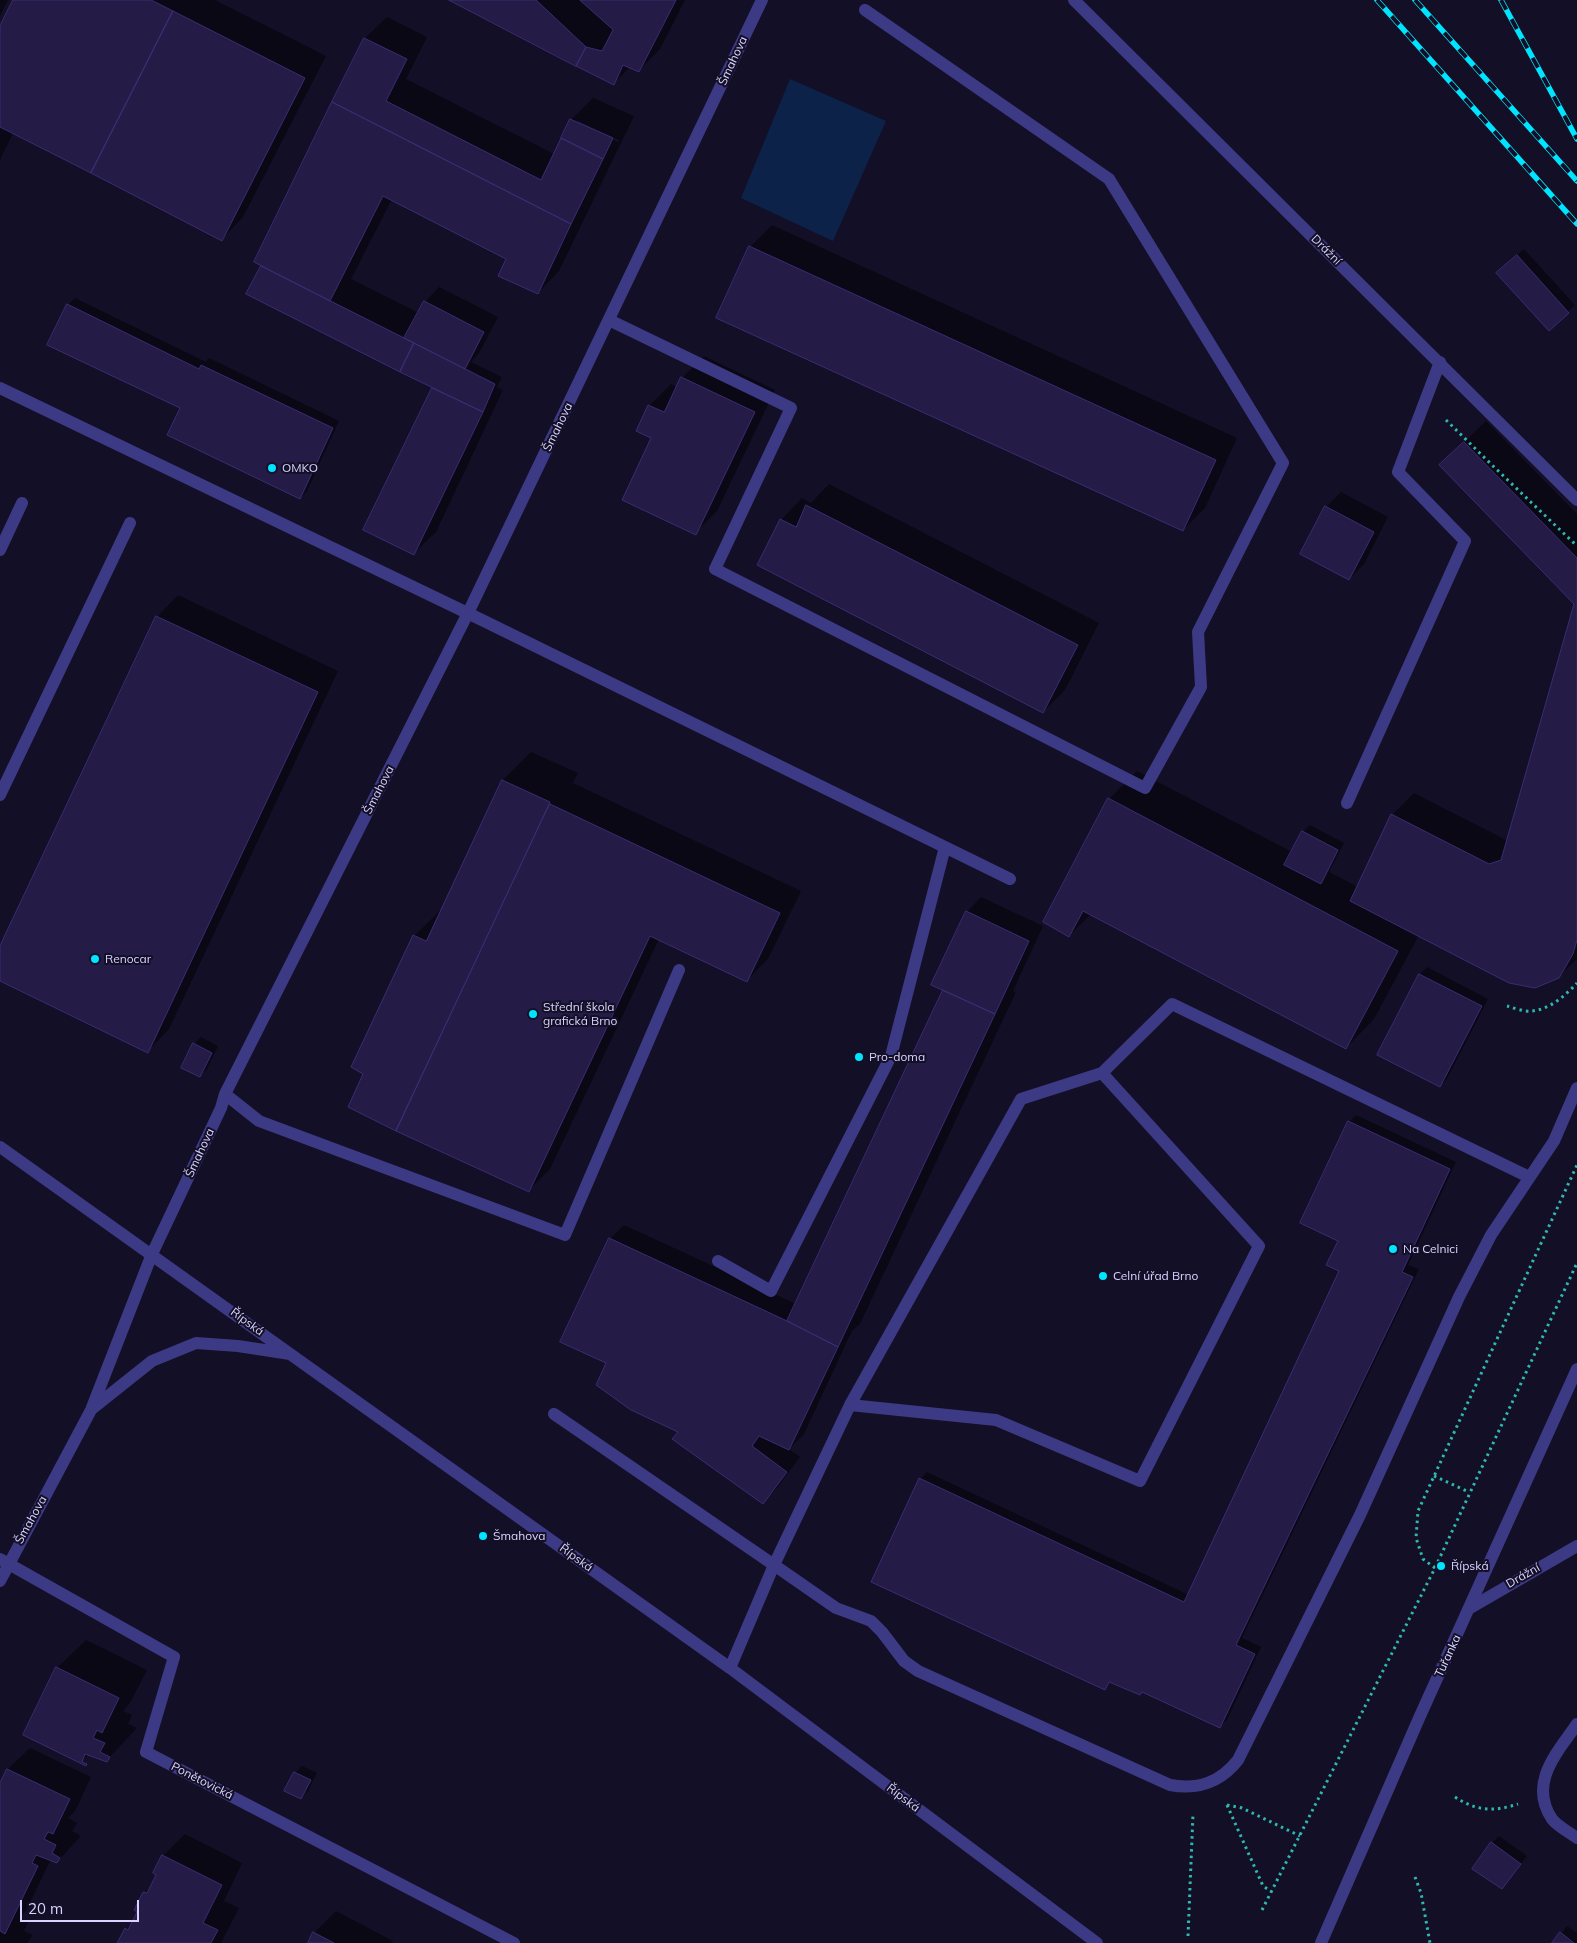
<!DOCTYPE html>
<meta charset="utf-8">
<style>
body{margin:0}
#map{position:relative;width:1577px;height:1943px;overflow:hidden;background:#130f26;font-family:Mulish,sans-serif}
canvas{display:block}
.scale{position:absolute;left:20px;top:1900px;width:119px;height:22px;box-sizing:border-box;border:2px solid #d9d4ff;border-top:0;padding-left:6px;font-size:15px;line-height:18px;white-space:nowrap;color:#d9d4ff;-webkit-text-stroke:4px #130f26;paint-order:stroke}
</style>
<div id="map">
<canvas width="1577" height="1943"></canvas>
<div class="scale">20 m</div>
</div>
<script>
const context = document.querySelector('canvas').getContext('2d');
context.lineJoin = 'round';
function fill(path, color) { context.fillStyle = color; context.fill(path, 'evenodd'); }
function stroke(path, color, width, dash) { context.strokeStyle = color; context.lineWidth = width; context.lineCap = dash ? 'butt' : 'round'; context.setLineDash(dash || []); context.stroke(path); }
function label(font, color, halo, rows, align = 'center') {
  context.font = font + ' Mulish,sans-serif'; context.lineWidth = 4; context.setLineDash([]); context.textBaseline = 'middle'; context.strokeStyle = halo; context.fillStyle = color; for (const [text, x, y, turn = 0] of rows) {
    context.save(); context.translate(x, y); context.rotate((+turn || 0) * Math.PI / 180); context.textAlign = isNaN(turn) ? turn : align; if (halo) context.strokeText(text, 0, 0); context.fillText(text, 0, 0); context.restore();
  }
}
const water = new Path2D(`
 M790,79L886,121L833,241L741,198Z`);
const shadow = new Path2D(`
 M0,0H8L0,16Z
 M15,0H215L326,56L243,217L222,239L13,133L0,160V29Z
 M450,0H685L660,49L638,71L630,67L614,83Z
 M387,17L427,37L406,79L554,154L571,120L593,98L634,116L559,271L538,293L508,258L392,199L351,279L419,313L425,302L439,287L498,317L479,353L471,362L502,377L497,387L503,390L436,532L414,553L434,387L248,293L263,265L255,261L365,38ZM578,121L619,140L618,142L578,124Z
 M772,225L1237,438L1205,508L1183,530L750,247Z
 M1524,249L1575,305L1549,329L1505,266Z
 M75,298L206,362L209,358L339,421L307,491L300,498L68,305Z
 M704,356L775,390L717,511L695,533L653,438L649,406L671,384L677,387L682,378Z
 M1486,421L1577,514V959L1558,977L1419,935L1374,1019L1346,1048L1091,914L1069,936L1109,799L1137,771L1292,852L1303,832L1310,825L1344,843L1329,872L1358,887L1392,815L1414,793L1508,841L1576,604L1441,465Z
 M829,484L1099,623L1065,690L1043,712L781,520L802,498L811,503Z
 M1341,492L1388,517L1364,564L1349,579L1326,507Z
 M178,595L338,671L169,1029L148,1051L0,980V949L157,617Z
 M531,752L578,773L573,783L801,891L768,959L747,980L659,939L550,1169L528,1191L397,1130L365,1074L414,936L443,908L503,780Z
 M981,897L1043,926L1013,991L1016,992L860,1324L852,1331L804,1434L789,1449L800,1457L777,1488L763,1503L680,1431L608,1363L610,1239L624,1225L796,1304L945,989L967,912Z
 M1427,967L1488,999L1447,1079L1440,1086L1420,974Z
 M201,1037L218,1046L207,1069L200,1076L194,1044Z
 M1356,1115L1456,1162L1408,1265L1419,1269L1242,1638L1261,1647L1227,1720L1220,1726L1143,1691L1111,1682L1104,1688L920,1479L927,1472L1189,1595L1341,1270L1339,1240L1349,1122Z
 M86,1640L147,1670L130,1703L123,1711L132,1715L128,1724L137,1728L106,1761L89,1754L81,1762L57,1668Z
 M30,1748L91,1777L75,1811L68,1818L77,1823L72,1831L81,1836L57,1862L51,1859L26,1911L19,1918L28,1922L24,1931L33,1935L27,1943H0V1786L8,1769Z
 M302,1766L317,1773L308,1791L301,1798L295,1773Z
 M185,1834L242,1863L224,1901L239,1908L221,1943H119L126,1929L134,1920L144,1893L152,1885L157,1875L163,1856Z
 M1499,1836L1527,1856L1502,1888L1492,1843Z
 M336,1911L393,1941L392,1943H309L314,1933Z
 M1567,1926L1577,1933V1943H1554Z`);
const building = new Path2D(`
 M13,0H151L173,11L91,173L0,127V26Z
 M449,0H536L586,47L576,66Z
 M580,0H676L639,72L623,65L614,85L576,66L586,47L602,51L613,30Z
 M173,11L305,78L222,241L91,173Z
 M364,38L407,59L386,101L541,180L561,138L603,159L571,224L332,102Z
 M332,102L571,224L538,294L498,276L506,259L383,196L330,301L254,262Z
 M570,119L613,138L603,159L561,138Z
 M749,246L1216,460L1183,531L716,318Z
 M1517,255L1569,313L1549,331L1496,273Z
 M261,266L414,343L400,372L246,294Z
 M424,301L484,332L465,369L404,338Z
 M67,304L199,369L201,365L333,428L300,499L167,435L180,408L47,345Z
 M414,343L495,384L483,412L400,372Z
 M681,377L755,412L696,535L622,500L651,438L636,431L648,405L664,412Z
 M432,388L483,412L414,555L363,530Z
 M1464,442L1577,558V940L1573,954L1559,978L1535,988L1509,983L1350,901L1391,814L1489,864L1501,860L1574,604L1439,465Z
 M806,505L1078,645L1043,713L757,565L780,519L796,527Z
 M1325,506L1374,532L1349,580L1300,554Z
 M156,616L318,692L148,1053L0,981V946Z
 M502,780L550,802L396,1131L348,1107L363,1074L351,1067L413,935L426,941Z
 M1108,798L1398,951L1346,1049L1083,911L1069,937L1043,922Z
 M550,804L780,913L747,982L650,936L529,1192L396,1131Z
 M1302,831L1338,850L1321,884L1284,865Z
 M966,911L1029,941L995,1014L931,985Z
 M1419,974L1482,1006L1440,1087L1377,1055Z
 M943,990L995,1014L838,1347L787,1321Z
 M193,1043L212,1053L200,1077L181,1068Z
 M1348,1121L1450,1169L1402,1272L1413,1277L1236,1645L1255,1654L1220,1728L1142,1692L1140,1695L1109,1682L1105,1690L871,1582L919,1478L1184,1602L1339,1271L1326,1265L1338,1241L1300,1223Z
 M609,1238L787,1321L838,1347L789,1450L759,1436L752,1446L787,1472L763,1504L672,1439L678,1432L631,1410L596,1385L606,1363L560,1342Z
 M56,1667L119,1698L102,1733L97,1730L93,1738L105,1743L100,1752L110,1757L107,1762L85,1754L82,1762L87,1764L86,1766L23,1735Z
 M7,1769L70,1799L53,1834L48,1832L44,1839L56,1845L52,1853L60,1858L57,1863L36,1855L32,1863L38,1866L5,1934L0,1931V1783Z
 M294,1772L311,1780L301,1799L284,1791Z
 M1491,1842L1521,1864L1502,1889L1472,1869Z
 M162,1855L222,1885L203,1923L218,1930L211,1943H117L125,1928L128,1930L137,1912L134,1910L143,1892L147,1893L156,1875L153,1873Z
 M313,1932L334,1943H308Z
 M1560,1932L1574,1943H1552Z`);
const path = new Path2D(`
 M1446,420L1493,466L1577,546
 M1507,1006C1514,1008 1524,1012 1531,1011C1549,1010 1565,996 1577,983
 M1434,1476L1469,1492
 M1435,1568L1423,1559L1416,1538L1418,1511L1577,1165
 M1455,1797C1476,1811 1494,1812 1518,1804
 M1227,1805L1263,1886L1272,1892
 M1227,1805L1242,1808L1300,1836
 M1415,1877L1421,1893L1430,1943
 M1262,1910L1435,1568L1577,1263
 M1188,1936L1193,1814`);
const minor = new Path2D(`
 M1074,0L1577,500
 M609,320L791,408L715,569L1145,788L1201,687L1198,632L1283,463L1109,179L865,10
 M0,388L484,621L1010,879
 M0,550L22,503
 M0,795L130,523
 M1347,803L1465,541L1398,472L1440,362
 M1102,1073L1172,1004L1529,1177
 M225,1094L259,1121L565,1235L679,970
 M0,1147L730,1668L1097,1943
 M718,1261L771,1291L891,1056L945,847
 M93,1408L152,1361L196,1343L238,1346L290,1354
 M554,1414L774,1565L850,1405L996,1420L1140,1481L1259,1246L1102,1073L1021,1099L850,1405
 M0,1559L174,1657L146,1752L514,1943
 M0,1581L91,1410L152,1254L221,1108L225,1094L468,613L762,0
 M1470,1608L1577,1546
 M730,1668L774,1565L836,1608L871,1621L882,1632L904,1661L918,1671L1170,1785C1198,1790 1220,1783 1238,1760L1360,1515L1459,1297L1491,1235L1554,1141L1577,1088
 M1577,1724C1557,1753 1528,1783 1552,1819C1557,1826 1569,1832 1577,1838
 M1321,1943L1420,1716L1577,1369`);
const rail = new Path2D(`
 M1377,0L1577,224
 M1415,0L1577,181
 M1501,0L1577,139`);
const markers = [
 [272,468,5,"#00e5ff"],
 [95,959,5,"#00e5ff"],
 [533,1014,5,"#00e5ff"],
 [859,1057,5,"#00e5ff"],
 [1393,1249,5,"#00e5ff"],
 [1103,1276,5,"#00e5ff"],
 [483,1536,5,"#00e5ff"],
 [1441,1566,5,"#00e5ff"]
];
const streetNames = [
 ["Šmahova",733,61,-65],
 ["Drážní",1326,250,45],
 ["Šmahova",558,427,-64],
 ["Šmahova",379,790,-63],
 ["Šmahova",200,1153,-65],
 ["Řípská",247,1322,36],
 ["Šmahova",31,1520,-61],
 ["Řípská",576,1558,36],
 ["Drážní",1523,1576,-30],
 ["Tuřanka",1448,1656,-65],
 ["Ponětovická",202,1781,27],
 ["Řípská",903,1798,37]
];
const poiNames = [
 ["OMKO",282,468],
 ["Renocar",105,959],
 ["Střední škola",543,1007],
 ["grafická Brno",543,1021],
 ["Pro-doma",869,1057],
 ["Na Celnici",1403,1249],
 ["Celní úřad Brno",1113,1276],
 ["Šmahova",493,1536],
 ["Řípská",1451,1566]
];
fill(water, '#0c2248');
fill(shadow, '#0007');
fill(building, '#241b47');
stroke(building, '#3b2d73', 1);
stroke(path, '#2fb8b0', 3, [2.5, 4]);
stroke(minor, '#3d3a85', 12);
stroke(rail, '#00e5ff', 5.5);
stroke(rail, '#130f26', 4, [11]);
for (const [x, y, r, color] of markers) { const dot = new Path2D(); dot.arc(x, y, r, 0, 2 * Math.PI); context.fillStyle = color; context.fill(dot); stroke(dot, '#130f26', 2); }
label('12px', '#d9d4ff', '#130f26', streetNames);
label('12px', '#d9d4ff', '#130f26', poiNames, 'left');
</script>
